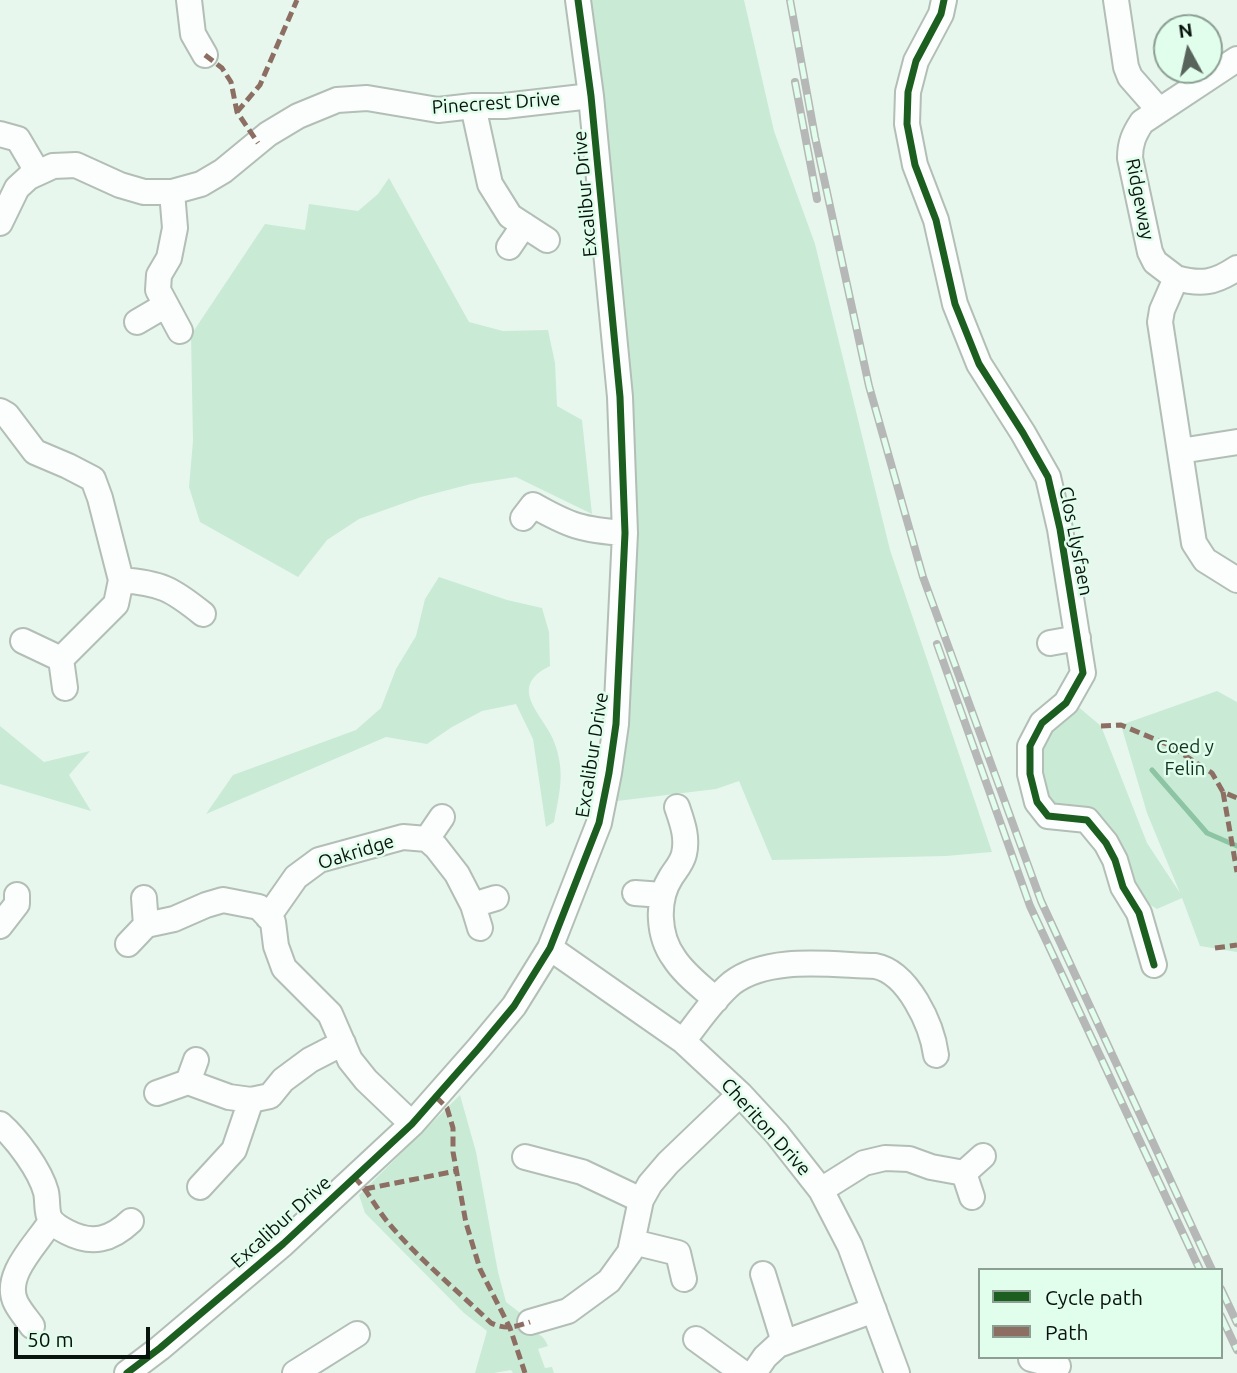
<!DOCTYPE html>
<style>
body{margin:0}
#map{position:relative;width:1237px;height:1373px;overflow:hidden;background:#e7f7ed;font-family:Ubuntu,sans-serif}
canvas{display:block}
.legend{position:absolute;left:978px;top:1268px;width:245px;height:91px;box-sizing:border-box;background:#e1fdeb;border:2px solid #8b9f92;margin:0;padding:9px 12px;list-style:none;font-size:21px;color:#09130d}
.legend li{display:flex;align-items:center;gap:14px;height:35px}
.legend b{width:35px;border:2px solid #8b9f92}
.north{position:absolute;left:1153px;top:14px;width:70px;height:70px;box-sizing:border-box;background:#e1fdeb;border:2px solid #8b9f92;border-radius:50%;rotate:352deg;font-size:19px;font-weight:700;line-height:28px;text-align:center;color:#09130d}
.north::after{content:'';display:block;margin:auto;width:24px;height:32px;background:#57635b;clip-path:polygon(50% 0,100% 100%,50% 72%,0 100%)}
.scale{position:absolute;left:14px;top:1327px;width:136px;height:32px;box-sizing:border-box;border:4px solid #09130d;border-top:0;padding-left:9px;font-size:21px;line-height:24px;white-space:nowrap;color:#09130d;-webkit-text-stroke:5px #e1fdeb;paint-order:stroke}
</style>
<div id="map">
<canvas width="1237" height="1373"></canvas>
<ul class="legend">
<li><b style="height:9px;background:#1b5e20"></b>Cycle path</li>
<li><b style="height:9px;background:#8d6e63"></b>Path</li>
</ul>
<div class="north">N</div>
<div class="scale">50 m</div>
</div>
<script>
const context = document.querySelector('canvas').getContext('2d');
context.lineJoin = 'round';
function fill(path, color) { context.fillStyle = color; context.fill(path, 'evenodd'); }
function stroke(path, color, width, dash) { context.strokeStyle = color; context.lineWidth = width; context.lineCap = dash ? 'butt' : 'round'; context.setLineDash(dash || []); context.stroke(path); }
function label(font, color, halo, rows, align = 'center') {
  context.font = font + ' Ubuntu,sans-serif'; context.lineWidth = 5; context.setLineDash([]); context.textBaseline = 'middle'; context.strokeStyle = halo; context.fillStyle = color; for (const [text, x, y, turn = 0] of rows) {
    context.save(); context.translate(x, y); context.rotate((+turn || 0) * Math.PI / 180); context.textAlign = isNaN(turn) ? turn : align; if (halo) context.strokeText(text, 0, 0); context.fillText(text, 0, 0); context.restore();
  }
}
const green = new Path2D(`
 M589,0H744L774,131L815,244L890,550L992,852L946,856L772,860L739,781L716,789L609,802L623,764L635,488L633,397L601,96Z
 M389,178L469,322L503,331L548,330L555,363L557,406L582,420L592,514L516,477L471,484L421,497L359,519L327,540L298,577L200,522L189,487L193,441L191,335L265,224L305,230L309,204L358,211L378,194Z
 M439,577L507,600L542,608L549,632L550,666C503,689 548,717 556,747C565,776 559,794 554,822L546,827L533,739L516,704L482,711L452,727L427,744L386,737L206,814L233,775L356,730L381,708L396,669L416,636L425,599Z
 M1217,691L1237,702V952L1200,946L1182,898L1157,909L1133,894L1106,843L1048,816L1030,774L1046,732L1076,705L1101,726L1147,843L1180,893L1147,813L1121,725Z
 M0,726L44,762L90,751L69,775L91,811L0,784Z
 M460,1095L476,1152L498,1272L506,1302L519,1312L525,1331C537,1332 543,1334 548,1346L538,1349L545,1368L552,1367L554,1373H513L511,1370L494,1373H475L487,1331L464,1313L365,1213L359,1195Z`);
const stream = new Path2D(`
 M1152,770L1207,833L1237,846`);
const minor = new Path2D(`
 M189,0L193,34L205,55
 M944,0L941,14L916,61L908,92L907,124L915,165L936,220L955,304L979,364L1023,433L1048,477L1060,529L1083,673L1066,703L1042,723L1030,746V774L1037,802L1048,816L1087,820L1106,843L1115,860L1123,887L1139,913L1154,965
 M1116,0L1126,67L1130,77L1159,110
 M1237,59L1142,122C1134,134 1130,143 1130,158L1150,252L1155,262L1176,278L1162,310L1160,322L1194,543L1205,560L1237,580
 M473,106L490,184L510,216L547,240
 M0,134L18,139L38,173
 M172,192L175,228L169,258L159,275L158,290L180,331
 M0,223L17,188L29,177L53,166L76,165L120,185L144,192H172L201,184L223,171L268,134L298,116L337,100L367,98L438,110L473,106H504L591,96
 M509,247L524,225
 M1176,278C1201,285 1215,283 1237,268
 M137,322L166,305
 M0,411L7,415L35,452L68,466L93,479L100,498L121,580L116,604L61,659
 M1180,451L1237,442
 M523,518L533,505C570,526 582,530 625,533
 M121,580C161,583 172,589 203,614
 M23,641L61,659L65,688
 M1050,643L1078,638
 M677,807C682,822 688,837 684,854C682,863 676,869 671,877C656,900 658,936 674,958C684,974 702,987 716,1000
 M427,839L442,817
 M635,893L663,895
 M144,898L146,925
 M473,905L496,898
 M268,917L296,877L319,860L403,837L427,839L436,847L457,874L473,905L480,928
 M0,926L17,904V895
 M128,944L146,925L174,919L206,905L223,900L259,907L273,922L276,946L284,968L330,1014L350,1060L366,1080L412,1124
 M550,948L683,1041L740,1094L777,1134L821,1190L850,1246L897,1373
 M683,1041C698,1022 713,999 732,983C769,955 831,965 875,966C908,972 932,1025 936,1055
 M188,1082L196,1060
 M157,1093L188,1082L229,1097L251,1100L270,1096L283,1080L310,1060L343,1043
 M0,1124C17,1139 40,1170 46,1192C48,1201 46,1211 50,1219C54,1225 61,1229 67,1232C92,1245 111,1240 131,1221
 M525,1157L582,1172L641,1200
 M200,1187L234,1150L251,1100
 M821,1190L864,1163L885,1158L909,1159L931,1167L964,1173
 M972,1197L964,1173L983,1156
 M633,1242L678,1253L684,1279
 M763,1274L784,1342
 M530,1322L568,1311L609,1281L630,1252L641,1200L650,1184L668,1163L740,1094
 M32,1326C27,1319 20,1311 16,1303C2,1275 38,1243 51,1221
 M696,1339L743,1373
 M1031,1359L1058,1366
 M127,1373L160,1348L283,1244L412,1124L479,1048L514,1006L550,948L599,823L609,773L616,724L625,533L620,397L591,96L578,0
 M295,1373L357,1334
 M754,1373L765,1357L778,1345L874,1310`);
const rail = new Path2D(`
 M790,0L815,137L869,386L923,577L1041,901L1212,1270
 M795,82L817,199
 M937,644L1030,906L1200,1270
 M1221,1289L1237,1323
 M1221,1316L1237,1350`);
const quiet = new Path2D(`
 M205,55L222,68L231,82L237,112L258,143
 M237,112L260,85L297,0
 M1101,726L1121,725L1169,745L1212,773L1223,792L1237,798
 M1223,792L1237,872
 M1215,948L1237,945
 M436,1097L447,1108L453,1128V1152L466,1223L480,1269L510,1328L525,1373
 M354,1177C367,1190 375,1206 386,1220C417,1258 456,1289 491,1323C506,1330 515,1327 530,1322
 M365,1189L456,1171`);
const cycleway = new Path2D(`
 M944,0L941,14L916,61L908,92L907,124L915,165L936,220L955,304L979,364L1023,433L1048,477L1060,529L1083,673L1066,703L1042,723L1030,746V774L1037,802L1048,816L1087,820L1106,843L1115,860L1123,887L1139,913L1154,965
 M127,1373L160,1348L283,1244L412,1124L479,1048L514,1006L550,948L599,823L609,773L616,724L625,533L620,397L591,96L578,0`);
const streetNames = [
 ["Pinecrest Drive",496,103,-4],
 ["Excalibur Drive",585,194,-95],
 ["Ridgeway",1140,199,79],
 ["Clos Llysfaen",1076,541,79],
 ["Excalibur Drive",592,755,-81],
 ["Oakridge",356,852,-17],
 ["Cheriton Drive",766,1127,48],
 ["Excalibur Drive",281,1222,-42]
];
const parkNames = [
 ["Coed y",1185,747],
 ["Felin",1185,769]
];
fill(green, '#c9ead5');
stroke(stream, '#8cc4a4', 5);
stroke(minor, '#b2beb6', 28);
stroke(minor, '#fbfefc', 24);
stroke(rail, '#b5b8b6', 8);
stroke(rail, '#e1fdeb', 5, [16]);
stroke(quiet, '#8d6e63', 5, [10, 5]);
stroke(cycleway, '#1b5e20', 7);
label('19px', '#09130d', '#e1fdeb', streetNames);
label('19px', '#123321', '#e1fdeb', parkNames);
</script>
